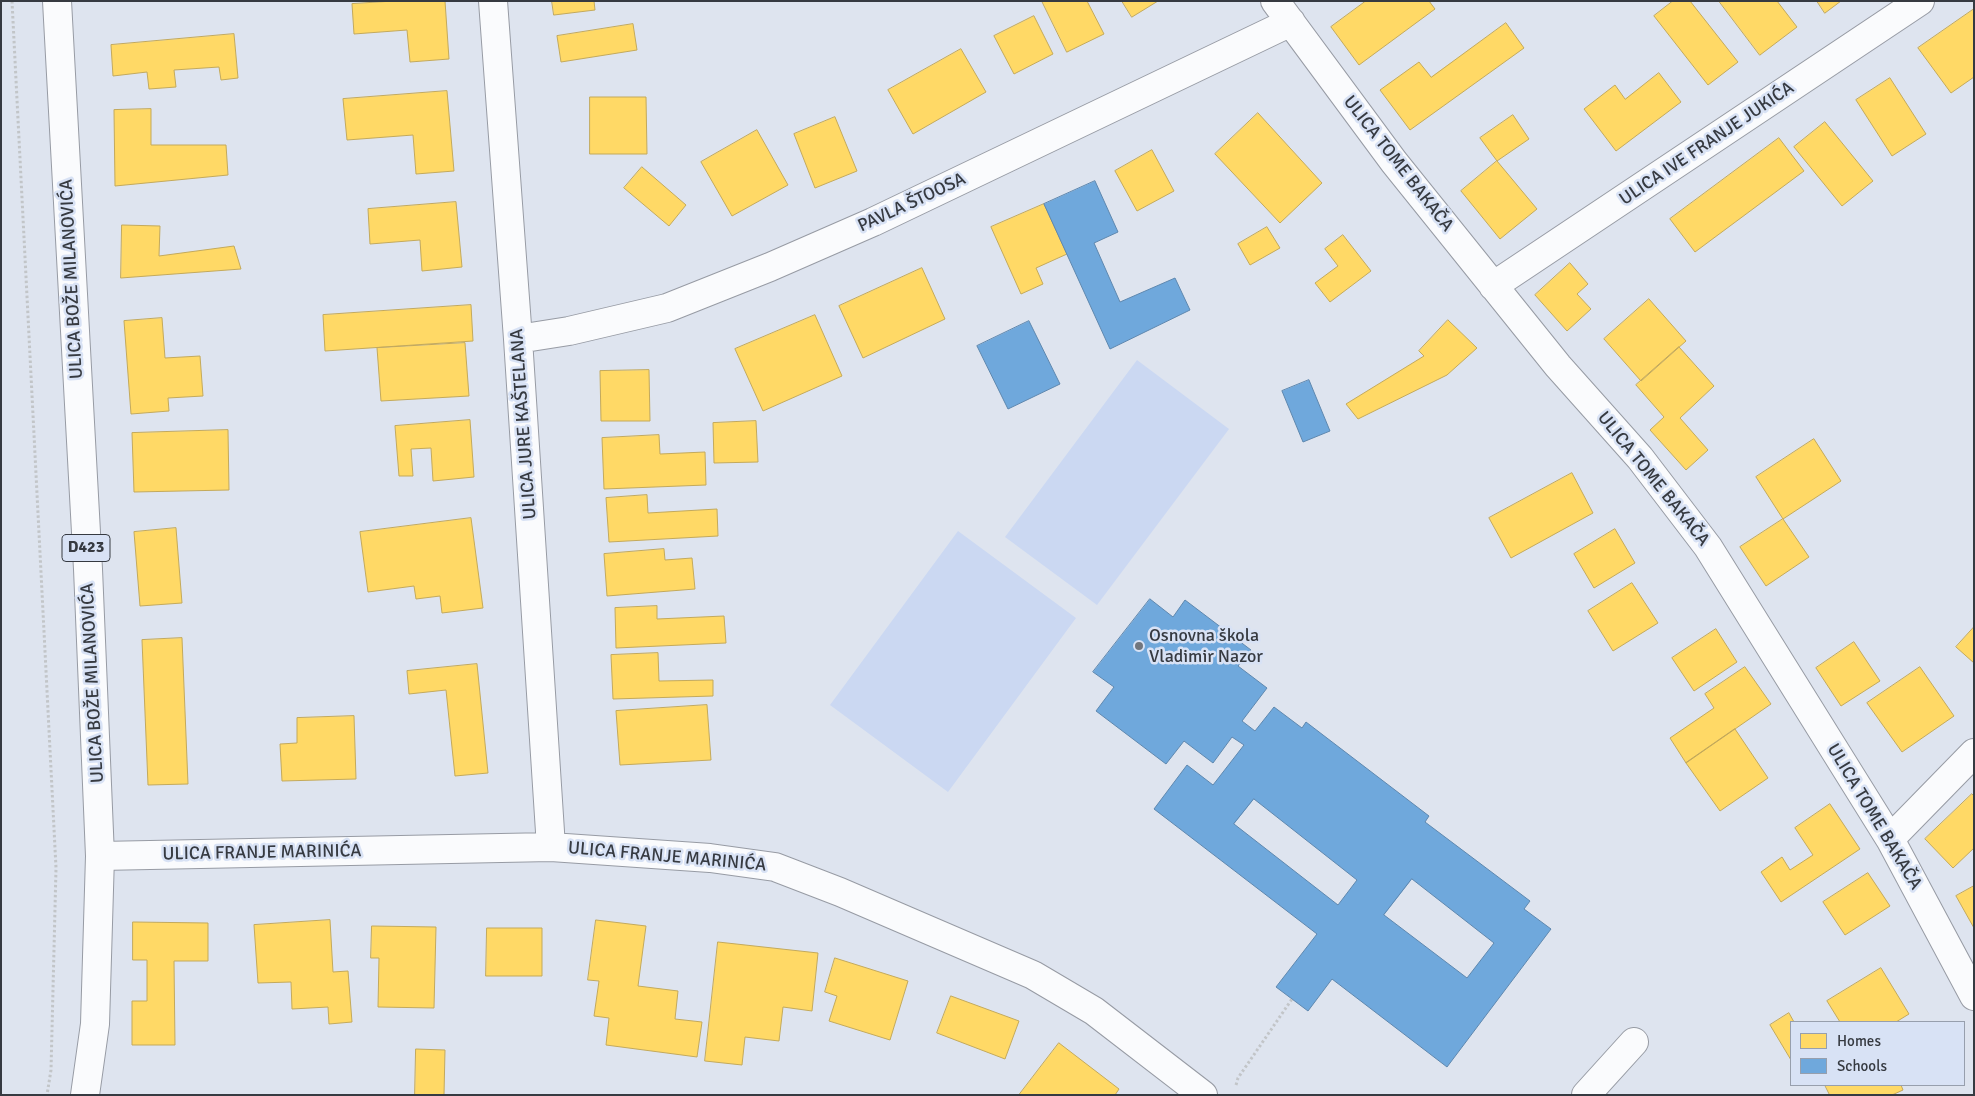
<!DOCTYPE html>
<meta charset="utf-8">
<style>
body{margin:0}
#map{position:relative;width:1975px;height:1096px;overflow:hidden;background:#dee4ef;font-family:Signika,sans-serif}
canvas{display:block}
.frame{position:absolute;inset:0;border:2px solid #363a41;pointer-events:none}
.legend{position:absolute;left:1790px;top:1021px;width:175px;height:65px;box-sizing:border-box;background:#d8e2f5;border:1px solid #979fad;margin:0;padding:6px 9px;list-style:none;font-size:15px;color:#363a41}
.legend li{display:flex;align-items:center;gap:10px;height:25px}
.legend b{width:25px;border:1px solid #979fad}
</style>
<div id="map">
<canvas width="1975" height="1096"></canvas>
<div class="frame"></div>
<ul class="legend">
<li><b style="height:14px;background:#ffd966"></b>Homes</li>
<li><b style="height:14px;background:#6fa8dc"></b>Schools</li>
</ul>
</div>
<script>
const context = document.querySelector('canvas').getContext('2d');
context.lineJoin = 'round';
function fill(path, color) { context.fillStyle = color; context.fill(path, 'evenodd'); }
function stroke(path, color, width, dash) { context.strokeStyle = color; context.lineWidth = width; context.lineCap = dash ? 'butt' : 'round'; context.setLineDash(dash || []); context.stroke(path); }
function label(font, color, halo, rows, align = 'center') {
  context.font = font + ' Signika,sans-serif'; context.lineWidth = 5; context.setLineDash([]); context.textBaseline = 'middle'; context.strokeStyle = halo; context.fillStyle = color; for (const [text, x, y, turn = 0] of rows) {
    context.save(); context.translate(x, y); context.rotate((+turn || 0) * Math.PI / 180); context.textAlign = isNaN(turn) ? turn : align; if (halo) context.strokeText(text, 0, 0); context.fillText(text, 0, 0); context.restore();
  }
}
const green = new Path2D(`
 M1137,360L1229,429L1097,605L1005,537Z
 M958,531L1076,618L948,792L830,705Z`);
const homes = new Path2D(`
 M394,1H445L449,59L410,62L407,30L354,34L352,4Z
 M552,1H594L595,10L554,15Z
 M1042,1H1087L1104,34L1067,52Z
 M1122,1H1158L1132,17Z
 M1366,1H1429L1435,9L1359,65L1331,27Z
 M1673,1H1690L1738,62L1708,85L1654,16Z
 M1719,1H1777L1797,27L1760,55Z
 M1817,1H1841L1825,13Z
 M1974,9V77L1951,93L1918,48Z
 M1034,16L1053,54L1014,74L994,36Z
 M1506,23L1524,48L1410,130L1380,90L1419,62L1431,77Z
 M633,24L637,50L561,62L557,36Z
 M234,34L238,78L221,80L219,67L174,70L176,87L149,89L147,72L113,76L111,45Z
 M961,49L986,92L913,134L888,90Z
 M1659,73L1681,102L1616,151L1584,109L1615,85L1625,99Z
 M1890,78L1926,134L1892,156L1856,100Z
 M447,91L454,171L416,174L413,135L347,140L343,99Z
 M590,97H646L647,154H590Z
 M151,109V145H226L228,175L115,186L114,110Z
 M1258,113L1322,183L1280,223L1215,154Z
 M1513,115L1529,139L1497,161L1480,138Z
 M835,117L857,171L815,188L794,134Z
 M1825,122L1873,181L1842,206L1794,147Z
 M757,130L788,185L732,216L701,162Z
 M1779,138L1804,171L1695,252L1670,219Z
 M1152,150L1174,191L1137,211L1115,171Z
 M1497,161L1537,209L1500,239L1461,191Z
 M642,167L686,205L669,226L624,188Z
 M456,202L462,267L422,271L420,240L370,244L368,209Z
 M1044,204L1067,254L1036,268L1043,284L1021,294L991,227Z
 M122,225L160,226L159,256L234,246L241,269L121,278Z
 M1267,227L1280,248L1250,265L1238,244Z
 M1343,235L1371,271L1330,302L1315,283L1338,266L1325,249Z
 M1570,263L1588,284L1577,294L1591,309L1567,331L1535,295Z
 M922,268L945,319L863,358L839,306Z
 M1649,299L1686,341L1641,381L1604,339Z
 M471,305L473,341L325,351L323,315Z
 M815,315L842,376L763,411L735,349Z
 M162,318L165,358L200,356L203,396L168,398L169,411L131,414L124,321Z
 M1448,320L1477,348L1447,375L1358,419L1346,404L1424,356L1419,351Z
 M465,343L469,396L381,401L377,348Z
 M1679,347L1714,386L1680,418L1708,450L1686,470L1650,430L1664,417L1636,385Z
 M649,370L650,421H601L600,371Z
 M470,420L474,477L433,481L431,448L411,449L413,476H399L395,426Z
 M756,421L758,462L714,463L713,423Z
 M228,430L229,490L134,492L132,433Z
 M659,435L660,454L705,452L706,485L604,489L602,438Z
 M1814,439L1841,481L1783,519L1756,477Z
 M1572,473L1593,513L1511,558L1489,518Z
 M647,495L648,513L717,509L718,536L609,542L606,498Z
 M471,518L483,608L442,613L440,596L416,599L414,586L368,592L360,532Z
 M1783,519L1809,557L1766,586L1740,547Z
 M176,528L182,603L140,606L134,532Z
 M1615,529L1635,563L1594,588L1574,554Z
 M664,549L665,560L692,558L695,589L607,596L604,554Z
 M1632,583L1658,623L1613,651L1588,611Z
 M657,606V619L724,616L726,643L616,648L615,608Z
 M1974,627V663L1956,647Z
 M1716,629L1737,662L1694,691L1672,658Z
 M182,638L188,784L148,785L142,640Z
 M1854,642L1880,681L1841,706L1816,668Z
 M658,653L659,681L713,680V696L613,699L611,655Z
 M477,664L488,773L455,776L446,690L409,694L407,671Z
 M1745,667L1771,704L1686,763L1670,738L1714,708L1705,694Z
 M1920,667L1954,716L1902,752L1867,703Z
 M707,705L711,760L620,765L616,711Z
 M354,716L356,779L282,781L280,744L297,743V718Z
 M1735,729L1768,778L1720,811L1686,763Z
 M1972,794L1974,796V848L1953,868L1925,839Z
 M1830,804L1860,849L1781,902L1761,872L1782,857L1790,870L1813,855L1795,828Z
 M1868,873L1890,906L1845,935L1823,902Z
 M1974,886V928L1956,896Z
 M330,920L333,972L348,971L352,1022L329,1024L328,1007L292,1009L291,982L258,983L254,925Z
 M596,920L646,926L638,986L678,991L675,1019L702,1022L697,1057L606,1045L609,1018L594,1016L599,981L588,980Z
 M133,922L208,923V961H174L175,1045H132V1001H147V960H133Z
 M372,926L436,927L434,1008L378,1007L379,958H371Z
 M487,928H542V976H486Z
 M718,942L818,953L812,1011L783,1007L779,1041L745,1037L742,1065L705,1061Z
 M835,958L908,981L890,1040L829,1021L837,996L825,992Z
 M1881,968L1909,1014L1896,1022H1840L1827,1001Z
 M951,996L1019,1021L1005,1059L937,1033Z
 M1789,1013L1794,1022H1791V1060L1770,1025Z
 M1059,1043L1119,1089L1115,1095H1019Z
 M416,1049L445,1050L444,1095H415Z
 M1825,1085H1901L1903,1090L1892,1095H1830Z`);
const schools = new Path2D(`
 M1095,181L1118,232L1094,243L1120,302L1175,278L1190,310L1110,349L1044,204Z
 M1029,321L1060,384L1008,409L977,346Z
 M1309,380L1330,431L1303,442L1282,391Z
 M1150,599L1173,617L1185,600L1251,650L1238,666L1267,688L1242,721L1255,731L1274,707L1302,728L1306,722L1429,816L1425,822L1530,901L1524,909L1551,929L1447,1067L1332,979L1308,1011L1276,987L1317,934L1154,809L1187,765L1213,785L1244,745L1232,737L1213,763L1184,741L1166,764L1096,711L1114,687L1093,672ZM1254,799L1357,880L1338,905L1234,824ZM1412,879L1494,943L1467,978L1384,915Z`);
const path = new Path2D(`
 M12,1L56,868L51,1070L47,1095
 M1236,1085L1238,1078L1292,999`);
const street = new Path2D(`
 M493,1L518,339L551,847
 M1275,1L1394,162L1558,366L1640,458L1708,547L1890,839L1974,996
 M1493,286L1920,1
 M518,339L569,331L667,308L770,267L873,222L1291,22
 M1890,839L1974,753
 M100,856L551,847L710,858L775,867L840,892L1033,975L1094,1011L1203,1095
 M1586,1095L1634,1042`);
const primary = new Path2D(`
 M57,1L88,569L100,856L95,1024L85,1095`);
const markers = [
 [1139,646,5,"#71767e"]
];
const shields = [
 [86,548,48]
];
const shieldNames = [
 ["D423",86,548]
];
const streetNames = [
 ["ULICA IVE FRANJE JUKIĆA",1707,144,-34],
 ["ULICA TOME BAKAČA",1398,164,52],
 ["PAVLA ŠTOOSA",912,203,-25],
 ["ULICA BOŽE MILANOVIĆA",72,279,-93],
 ["ULICA JURE KAŠTELANA",524,424,-94],
 ["ULICA TOME BAKAČA",1653,479,51],
 ["ULICA BOŽE MILANOVIĆA",93,683,-93],
 ["ULICA TOME BAKAČA",1874,817,59],
 ["ULICA FRANJE MARINIĆA",262,853,-1],
 ["ULICA FRANJE MARINIĆA",667,857,5]
];
const poiNames = [
 ["Osnovna škola",1149,636],
 ["Vladimir Nazor",1149,657]
];
fill(green, '#cbd8f2');
fill(homes, '#ffd966');
stroke(homes, '#c3a95b', 1);
fill(schools, '#6fa8dc');
stroke(schools, '#5e87ae', 1);
stroke(street, '#979ba4', 30);
stroke(primary, '#979ba4', 30);
stroke(path, '#c2c5c8', 3, [2.5, 2.5]);
stroke(street, '#fafbfd', 28);
stroke(primary, '#fafbfd', 28);
for (const [x, y, r, color] of markers) { const dot = new Path2D(); dot.arc(x, y, r, 0, 2 * Math.PI); context.fillStyle = color; context.fill(dot); stroke(dot, '#d8e2f5', 2); }
for (const [x, y, w] of shields) { const box = new Path2D(); box.roundRect(x - w / 2, y - 13.5, w, 27, 4); context.fillStyle = '#d8e2f5'; context.fill(box); stroke(box, '#363a41', 1); }
label('bold 16px', '#363a41', null, shieldNames);
label('18px', '#363a41', '#d8e2f5', streetNames);
label('18px', '#363a41', '#d8e2f5', poiNames, 'left');
</script>
